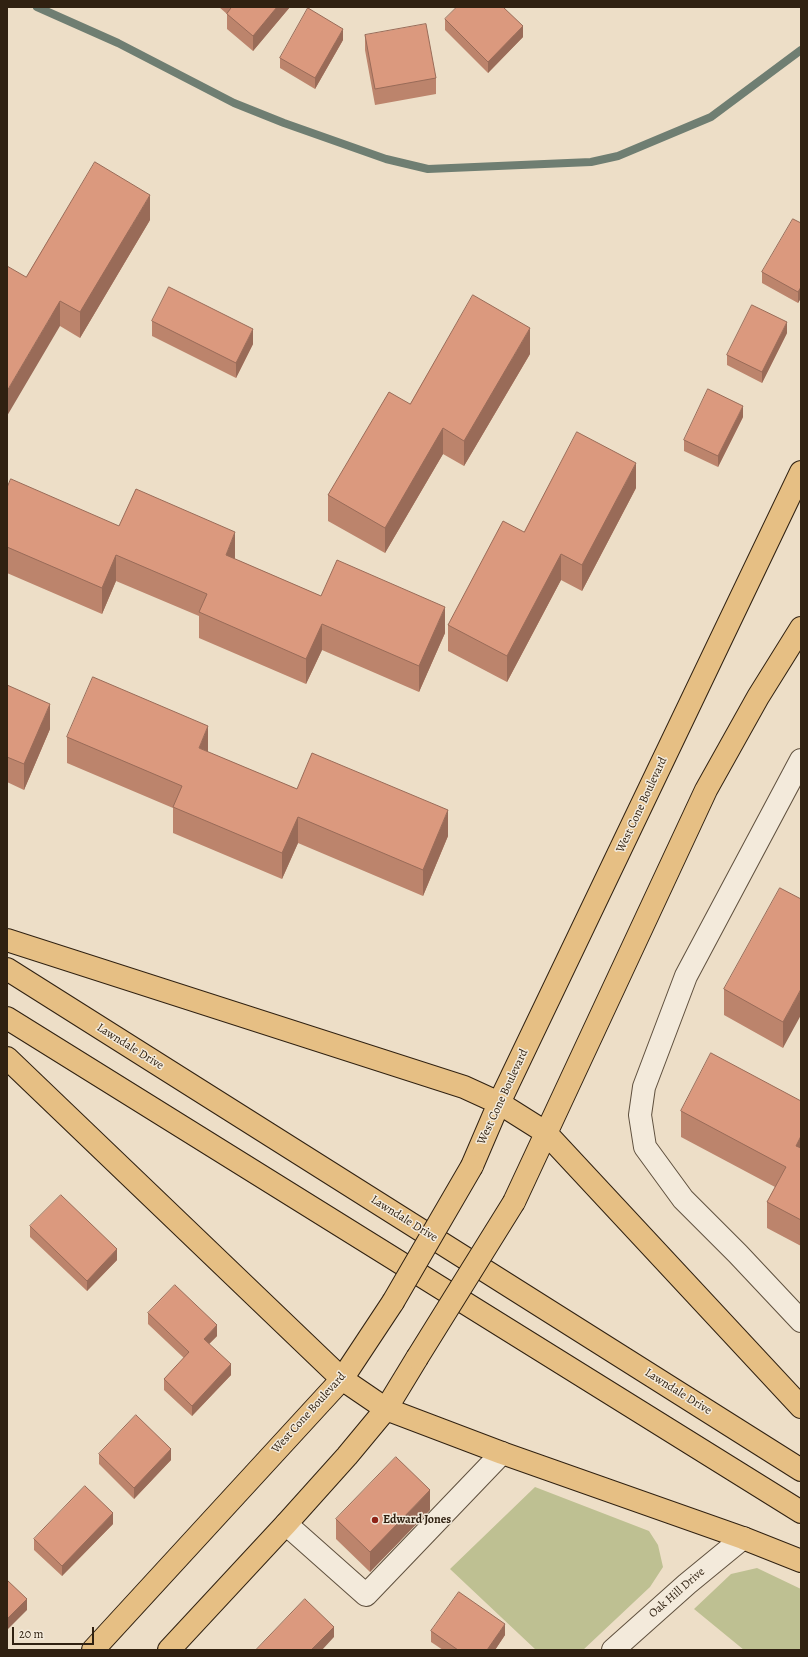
<!DOCTYPE html>
<style>
body{margin:0}
#map{position:relative;width:808px;height:1657px;overflow:hidden;background:#eddec7;font-family:Alegreya,serif}
canvas{display:block}
.frame{position:absolute;inset:0;border:8px solid #302111;pointer-events:none}
.scale{position:absolute;left:12px;top:1627px;width:82px;height:18px;box-sizing:border-box;border:2px solid #302111;border-top:0;padding-left:5px;font-size:12px;line-height:14px;white-space:nowrap;color:#302111;-webkit-text-stroke:3px #f3eadb;paint-order:stroke}
</style>
<div id="map">
<canvas width="808" height="1657"></canvas>
<div class="frame"></div>
<div class="scale">20 m</div>
</div>
<script>
const context = document.querySelector('canvas').getContext('2d');
context.lineJoin = 'round';
function fill(path, color) { context.fillStyle = color; context.fill(path, 'evenodd'); }
function stroke(path, color, width, dash) { context.strokeStyle = color; context.lineWidth = width; context.lineCap = dash ? 'butt' : 'round'; context.setLineDash(dash || []); context.stroke(path); }
function label(font, color, halo, rows, align = 'center') {
  context.font = font + ' Alegreya,serif'; context.lineWidth = 3; context.setLineDash([]); context.textBaseline = 'middle'; context.strokeStyle = halo; context.fillStyle = color; for (const [text, x, y, turn = 0] of rows) {
    context.save(); context.translate(x, y); context.rotate((+turn || 0) * Math.PI / 180); context.textAlign = isNaN(turn) ? turn : align; if (halo) context.strokeText(text, 0, 0); context.fillText(text, 0, 0); context.restore();
  }
}
const green = new Path2D(`
 M535,1487L649,1531L658,1545L663,1567L650,1587L583,1650H536L450,1569Z
 M757,1568L801,1589V1650H744L694,1609L731,1574Z`);
const stream = new Path2D(`
 M37,7L118,43L234,103L284,123L386,159L428,169L591,162L618,156L711,117L801,50`);
const minor = new Path2D(`
 M801,760L686,976L644,1087L640,1115L645,1147L683,1199L738,1254L801,1321
 M286,1524L366,1595L502,1453
 M613,1650L687,1584L743,1538`);
const major = new Path2D(`
 M7,940L464,1087L499,1103L545,1132L801,1407
 M7,969L801,1470
 M7,1018L801,1512
 M7,1058L342,1379L386,1409L502,1453L743,1538L801,1561
 M472,1166L499,1103L801,472
 M514,1202L706,790L758,697L801,628
 M93,1650L342,1379L393,1302
 M169,1650L286,1524L347,1456L386,1409L417,1358`);
const majorBridge = new Path2D(`
 M393,1302L472,1166
 M417,1358L514,1202`);
const wall = new Path2D(`
 M219,7H290L253,51L227,29V14Z
 M445,19L523,37L488,73L445,30Z
 M365,35L436,78V94L375,105L365,50Z
 M343,40L315,89L280,68V58Z
 M150,220L80,338L60,326L26,277Z
 M801,223V298L798,303L762,283V272Z
 M152,321L253,344L236,378L152,336Z
 M787,333L762,383L727,365V355Z
 M530,354L464,466L443,454L385,553L328,521V495L410,404Z
 M743,417L718,467L684,451V440Z
 M7,488L119,526L235,558V559L321,596L445,633L419,692L322,650L306,684L199,638V616L116,581L102,614L7,573Z
 M636,488L582,591L561,580L507,682L448,651V625L524,532Z
 M7,685L50,729L24,790L7,782Z
 M67,737L208,752L297,789L448,836L423,896L298,843L282,879L173,833V808L67,763Z
 M801,899L783,1048L724,1015V989Z
 M801,1101V1246L767,1228V1202L775,1187L681,1137V1111Z
 M30,1226L117,1260L87,1291L30,1237Z
 M148,1313L217,1336L209,1344L231,1375L192,1416L164,1390V1379L184,1358L148,1324Z
 M99,1454L171,1460L134,1499L99,1464Z
 M430,1510L370,1572L336,1539V1519Z
 M113,1524L62,1576L34,1550V1539Z
 M431,1631L505,1635L495,1650H443L431,1642Z`);
const shadedWall = new Path2D(`
 M277,7H290L253,51V36Z
 M523,26V37L488,73V62Z
 M343,29V40L315,89V78Z
 M150,195V220L80,338V312Z
 M801,287V298L798,303V292Z
 M60,301V326L7,416V391Z
 M787,322V333L762,383V372Z
 M530,328V354L464,466V441Z
 M253,329V344L236,378V363Z
 M743,406V417L718,467V456Z
 M443,428V454L385,553V528Z
 M636,463V488L582,591V565Z
 M235,532V558L226,580V555Z
 M561,554V580L507,682V656Z
 M116,555V581L102,614V588Z
 M445,607V633L419,692V666Z
 M322,624V650L306,684V659Z
 M50,704V729L24,790V764Z
 M208,726V752L199,748Z
 M448,810V836L423,896V870Z
 M298,817V843L282,879V853Z
 M801,989V1015L783,1048V1022Z
 M801,1136V1162L796,1146Z
 M117,1249V1260L87,1291V1281Z
 M217,1325V1336L204,1349V1339Z
 M231,1364V1375L192,1416V1406Z
 M171,1449V1460L134,1499V1488Z
 M430,1490V1510L370,1572V1552Z
 M113,1513V1524L62,1576V1566Z
 M27,1599V1610L7,1630V1619Z
 M505,1624V1635L495,1650H487Z
 M334,1627V1637L322,1650H311Z`);
const building = new Path2D(`
 M232,7H277L253,36L227,14Z
 M457,7H503L523,26L488,62L445,19Z
 M308,8L343,29L315,78L280,58Z
 M426,24L436,78L375,89L365,35Z
 M95,162L150,195L80,312L60,301L7,391V266L26,277Z
 M793,219L801,223V287L798,292L762,272Z
 M169,287L253,329L236,363L152,321Z
 M473,295L530,328L464,441L443,428L385,528L328,495L389,392L410,404Z
 M752,305L787,322L762,372L727,355Z
 M708,389L743,406L718,456L684,440Z
 M577,432L636,463L582,565L561,554L507,656L448,625L503,521L524,532Z
 M11,479L119,526L136,489L235,532L226,555L321,596L337,560L445,607L419,666L322,624L306,659L199,612L207,594L116,555L102,588L7,547V488Z
 M93,677L208,726L199,748L297,789L312,753L448,810L423,870L298,817L282,853L173,807L182,786L67,737Z
 M7,685L50,704L24,764L7,757Z
 M780,888L801,899V989L783,1022L724,989Z
 M711,1053L801,1101V1136L796,1146L801,1148V1220L767,1202L786,1167L681,1111Z
 M61,1195L117,1249L87,1281L30,1226Z
 M175,1285L217,1325L204,1339L231,1364L192,1406L164,1379L189,1352L148,1313Z
 M136,1415L171,1449L134,1488L99,1454Z
 M396,1457L430,1490L370,1552L336,1519Z
 M85,1486L113,1513L62,1566L34,1539Z
 M7,1580L27,1599L7,1619Z
 M459,1592L505,1624L487,1650H458L431,1631Z
 M305,1599L334,1627L311,1650H256Z`);
const markers = [
 [375,1520,4,"#8f2418"]
];
const streetNames = [
 ["West Cone Boulevard",642,805,-65],
 ["Lawndale Drive",130,1047,32],
 ["West Cone Boulevard",503,1097,-65],
 ["Lawndale Drive",404,1219,32],
 ["Lawndale Drive",678,1392,32],
 ["West Cone Boulevard",309,1413,-48],
 ["Oak Hill Drive",677,1593,-41]
];
const poiNames = [
 ["Edward Jones",383,1520]
];
fill(green, '#bec092');
stroke(stream, '#6f7e72', 8);
stroke(minor, '#5f503e', 24);
stroke(major, '#302111', 24);
stroke(minor, '#f3eadb', 22);
stroke(major, '#e6bf84', 22);
stroke(majorBridge, '#302111', 24, []);
stroke(majorBridge, '#e6bf84', 22);
fill(wall, '#bc846c');
fill(shadedWall, '#996b58');
fill(building, '#db997e');
stroke(building, '#996b58', 1);
for (const [x, y, r, color] of markers) { const dot = new Path2D(); dot.arc(x, y, r, 0, 2 * Math.PI); context.fillStyle = color; context.fill(dot); stroke(dot, '#f3eadb', 1.5); }
label('12px', '#302111', '#f3eadb', streetNames);
label('bold 12px', '#302111', '#f3eadb', poiNames, 'left');
</script>
